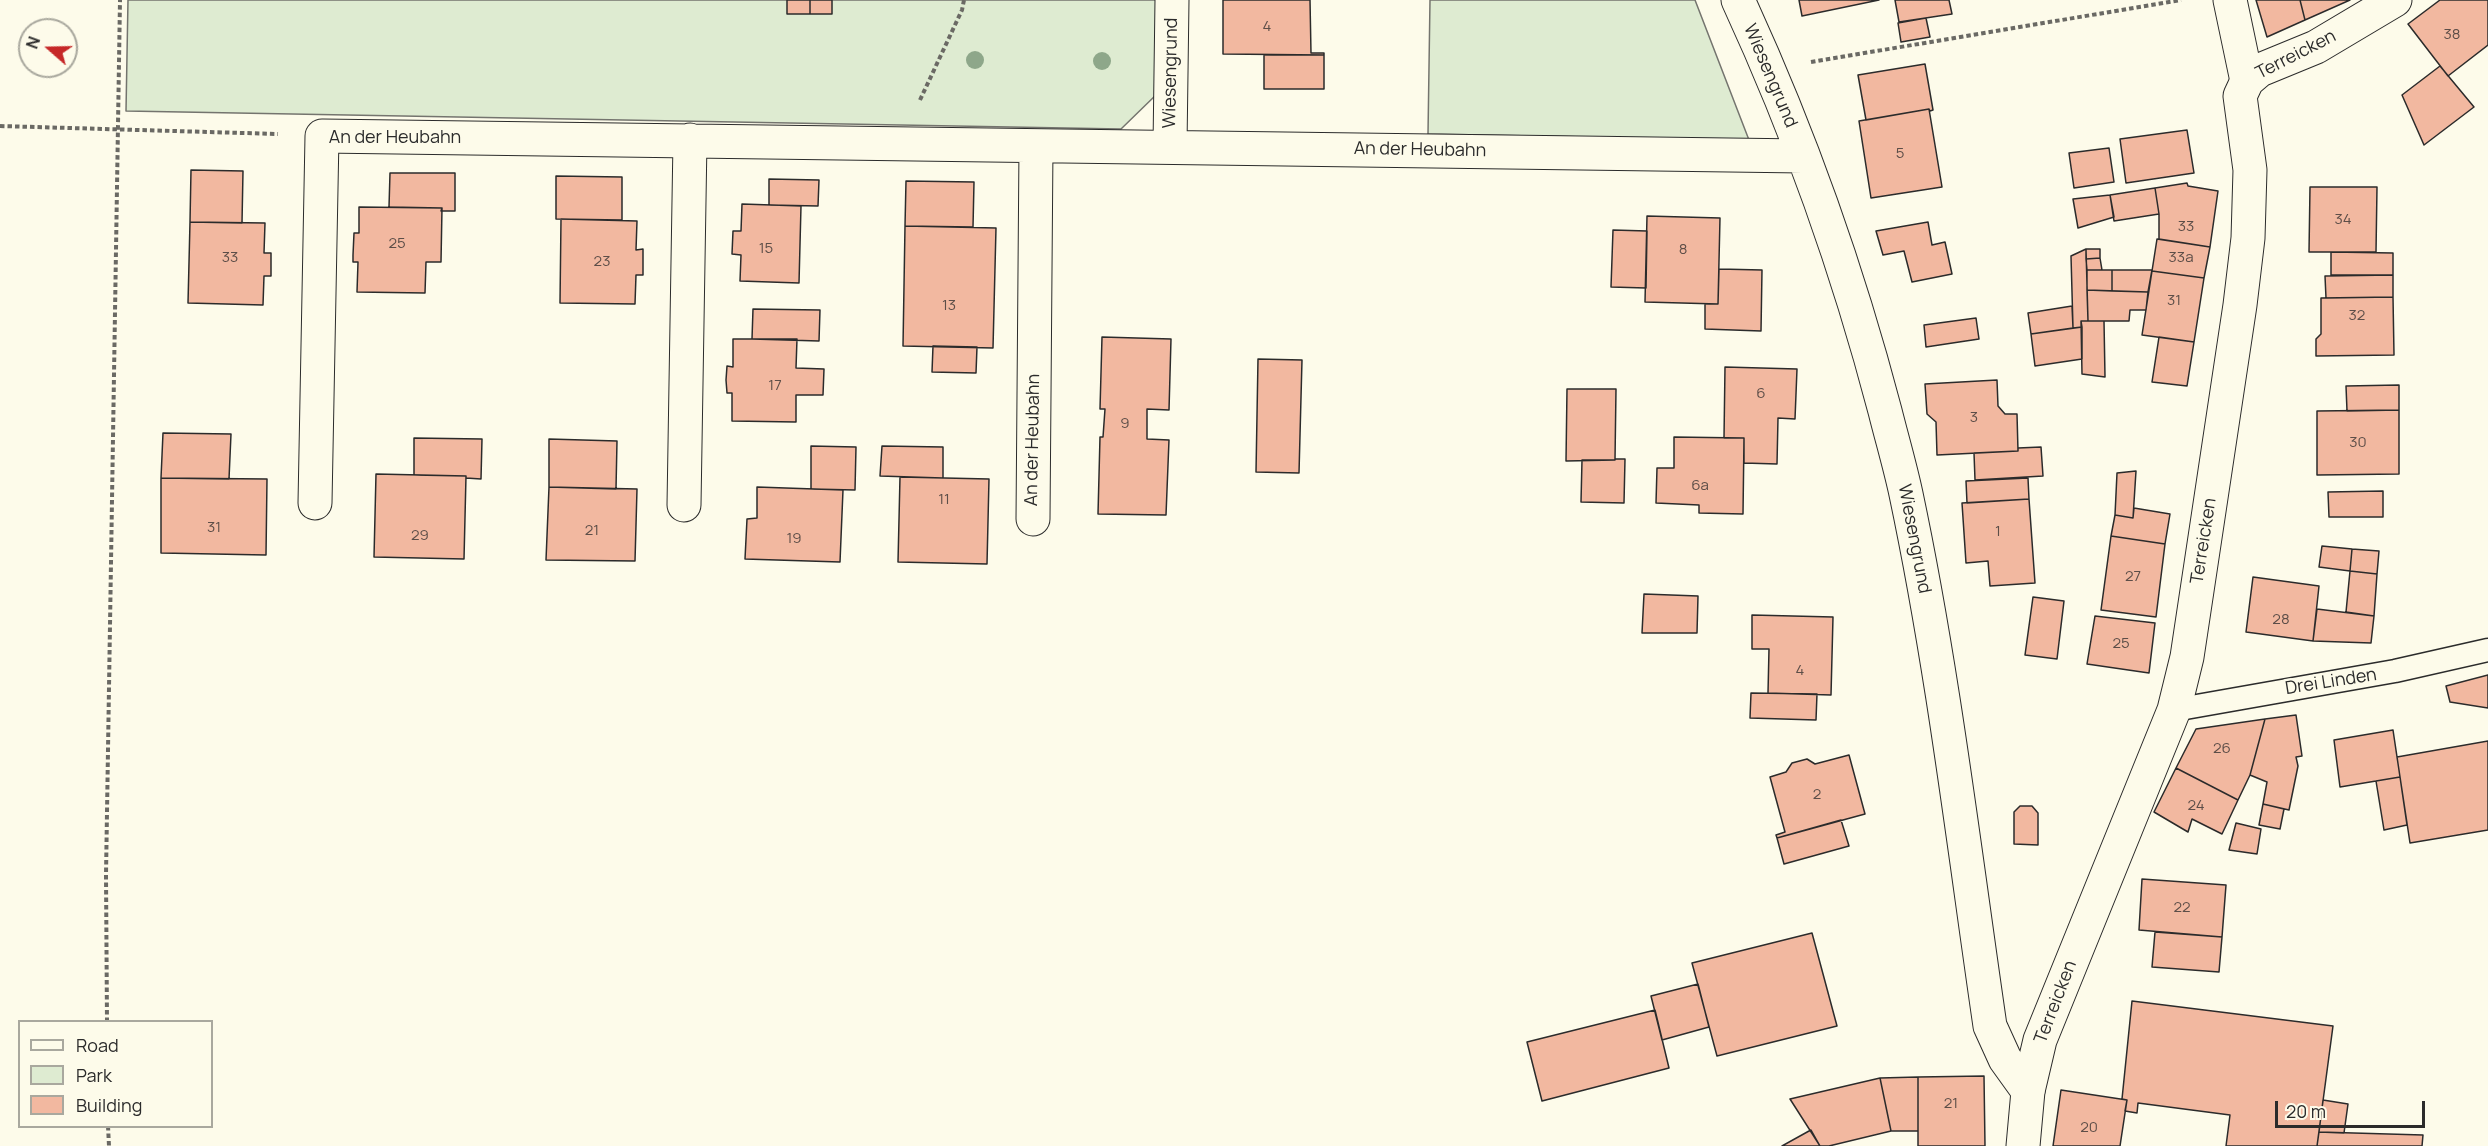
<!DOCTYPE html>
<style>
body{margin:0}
#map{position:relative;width:2488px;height:1146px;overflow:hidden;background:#fdfbea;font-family:Manrope,sans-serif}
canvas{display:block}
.legend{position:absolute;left:18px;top:1020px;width:195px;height:108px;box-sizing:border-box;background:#fdfbea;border:2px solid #a9a89e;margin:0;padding:8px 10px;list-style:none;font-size:18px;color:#2b2b2b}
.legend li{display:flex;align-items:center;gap:12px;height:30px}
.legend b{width:30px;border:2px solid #a9a89e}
.north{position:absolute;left:18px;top:18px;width:60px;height:60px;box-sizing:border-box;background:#fdfbea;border:2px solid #a9a89e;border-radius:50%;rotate:290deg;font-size:16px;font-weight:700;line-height:24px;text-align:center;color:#2b2b2b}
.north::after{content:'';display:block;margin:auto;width:21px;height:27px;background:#c62828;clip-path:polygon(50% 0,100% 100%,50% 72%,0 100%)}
.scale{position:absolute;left:2275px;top:1101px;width:150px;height:27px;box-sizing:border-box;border:3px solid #2b2b2b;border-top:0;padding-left:8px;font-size:18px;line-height:21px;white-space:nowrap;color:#2b2b2b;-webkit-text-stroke:4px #fdfbea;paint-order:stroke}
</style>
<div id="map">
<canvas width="2488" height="1146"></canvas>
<ul class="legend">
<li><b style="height:8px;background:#fdfbea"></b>Road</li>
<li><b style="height:16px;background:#deebd1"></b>Park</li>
<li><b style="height:16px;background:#f2b8a0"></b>Building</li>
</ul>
<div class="north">N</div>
<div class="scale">20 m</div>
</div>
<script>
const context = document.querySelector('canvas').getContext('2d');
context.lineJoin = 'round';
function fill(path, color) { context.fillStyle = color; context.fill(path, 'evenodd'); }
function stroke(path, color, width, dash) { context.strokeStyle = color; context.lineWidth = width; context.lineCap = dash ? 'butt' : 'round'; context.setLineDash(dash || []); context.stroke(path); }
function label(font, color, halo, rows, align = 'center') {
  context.font = font + ' Manrope,sans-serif'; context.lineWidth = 4.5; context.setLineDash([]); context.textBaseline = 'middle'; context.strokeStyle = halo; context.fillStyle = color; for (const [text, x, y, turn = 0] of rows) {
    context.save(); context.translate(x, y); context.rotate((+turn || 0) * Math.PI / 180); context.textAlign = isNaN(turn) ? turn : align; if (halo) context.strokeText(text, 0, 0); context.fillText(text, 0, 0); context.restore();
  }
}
const green = new Path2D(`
 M128,0H1160L1159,92L1121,129L126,111Z
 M1430,0H1695L1749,140L1428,134Z`);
const building = new Path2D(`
 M787,0H810V14H787Z
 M810,0H832V14H810Z
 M1223,0H1310L1311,53H1324V55L1223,54Z
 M1799,0H1879L1802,16Z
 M1895,0H1949L1952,14L1899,22Z
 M2256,0H2300L2305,20L2267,37Z
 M2300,0H2350L2305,20Z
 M2440,0H2488V45L2448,76L2408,24Z
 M1926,18L1930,37L1901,42L1898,23Z
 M1264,55H1324V89H1264Z
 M1925,64L1933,110L1930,111L1929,109L1866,120L1858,75Z
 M2440,66L2474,107L2424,145L2402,95Z
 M1929,109L1942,187L1871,198L1859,121Z
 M2187,130L2194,173L2126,183L2120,139Z
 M2109,148L2114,182L2074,188L2069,153Z
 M191,170L243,171L242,223L190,222Z
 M390,173H455V211H441L442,208L389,207Z
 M556,176L622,177V220L556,219Z
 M769,179L819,180L818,206L769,205Z
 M906,181L974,182L973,227L905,226Z
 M2187,183L2188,186L2218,191L2210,247L2159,239V214L2155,188Z
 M2310,187H2377L2376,252H2309Z
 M2155,188L2159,214L2114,221L2110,195Z
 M2110,195L2114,217L2078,228L2073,199Z
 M742,204L801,206L799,283L740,281L741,255L732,254L733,231H741Z
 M359,207L442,208L441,262H426L425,293L357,292L358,262H353V255L354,233H359Z
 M1647,216L1720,218L1718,304L1645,302Z
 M561,219L637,221L636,250L643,249V275H636L635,304L560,303Z
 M190,222L265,223L264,253H271V276H264L263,305L188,303Z
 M1928,222L1932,245L1945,242L1952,274L1912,282L1904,251L1883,255L1876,231Z
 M905,226L996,228L993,348L903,346Z
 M1613,230L1647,231L1646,288L1611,287Z
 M2157,239L2210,247L2204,278L2152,271Z
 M2086,249L2088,321H2081L2082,327L2073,328L2071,256Z
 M2086,249H2100V258L2086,259Z
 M2331,252L2393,253V275H2331Z
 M2100,258L2102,270H2087L2086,259Z
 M1719,269L1762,270L1761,331L1705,329V304H1718Z
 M2087,270H2112V291L2087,290Z
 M2112,270H2152L2148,292L2112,291Z
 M2152,271L2204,278L2194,342L2142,335Z
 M2393,275V297L2326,298L2325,276Z
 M2087,290L2148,292L2146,310H2130L2129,321H2088Z
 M2393,297L2394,355L2316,356V339L2321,334V298Z
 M2072,306L2073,328L2031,334L2028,313Z
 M753,309L820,310L819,341L752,339Z
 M1976,318L1979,339L1926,347L1924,325Z
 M2081,321H2104L2105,377L2082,374Z
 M2082,327V359L2035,366L2031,334Z
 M1102,337L1171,339L1169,410L1147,409V439L1169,440L1166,515L1098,514L1100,437H1103L1105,409H1100Z
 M2159,337L2194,342L2187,386L2152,382Z
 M733,339H797L796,368L824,369L823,395H796V422L732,421V393H727L726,380L727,366L733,367Z
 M933,346L977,347L976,373L932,372Z
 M1258,359L1302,360L1299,473L1256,472Z
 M1725,367L1797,369L1795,419L1778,418L1777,464L1744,463V438H1724Z
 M1997,380L1998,406L2005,414H2017L2018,451L1937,455L1936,422L1927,414L1925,384Z
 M2399,385V410L2347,411L2346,386Z
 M1567,389H1616L1615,460L1566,461Z
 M2399,410V474L2317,475V411Z
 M163,433L231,434L229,479L161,478Z
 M1674,437L1744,438L1743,514L1699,513V505L1656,503L1657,468H1674Z
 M414,438L482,439L481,479L466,478V476L414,475Z
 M549,439L617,441L616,489L549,487Z
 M811,446L856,447L855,490L811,489Z
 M882,446L943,447V478L880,476Z
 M2041,447L2043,476L1975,480L1974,453L2018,451V448Z
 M1615,459H1625L1624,503L1581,502L1582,460H1615Z
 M2136,471L2133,518L2115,515L2117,473Z
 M376,474L466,476L464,559L374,557Z
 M900,477L989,479L987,564L898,562Z
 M161,478L267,479L266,555L161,553Z
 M2028,478L2029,499L1967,503L1966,481Z
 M549,487L637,489L635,561L546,560Z
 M757,487L843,490L840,562L745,559L747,519L757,518Z
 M2383,491V517H2329L2328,492Z
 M2029,499L2035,583L1990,586L1988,561L1966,563L1962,503Z
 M2134,508L2170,514L2165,544L2111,536L2115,515L2133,518Z
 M2111,536L2165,544L2156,617L2101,610Z
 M2322,546L2352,549L2350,571L2319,567Z
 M2352,549L2379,551L2377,574L2350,571Z
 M2350,571L2377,574L2374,616L2346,612Z
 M2253,577L2319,586L2313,641L2246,632Z
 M1644,594L1698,596L1697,633H1642Z
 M2033,597L2064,601L2057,659L2025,655Z
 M2317,609L2374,616L2371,643L2313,641Z
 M1752,615L1833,617L1831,695L1768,693L1769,649H1752Z
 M2095,616L2155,623L2149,673L2087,664Z
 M2488,675V708L2450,702L2446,686Z
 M1751,693L1817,694L1816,720L1750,718Z
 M2296,715L2302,756L2296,757L2298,766L2289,810L2263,804L2267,782L2250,775L2265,719Z
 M2265,719L2250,775L2238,800L2176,768L2196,729Z
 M2393,730L2400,777L2340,787L2334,740Z
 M2488,741V830L2410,843L2397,757Z
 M1849,755L1865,814L1777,838L1776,835L1785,832L1770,777L1786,772L1792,763L1807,759L1815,764Z
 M2176,768L2238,800L2222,834L2192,819L2188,832L2154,812Z
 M2400,777L2407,825L2384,830L2376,781Z
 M2263,804L2284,809L2280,829L2259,825Z
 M2020,806H2032L2038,813V845L2014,844V812Z
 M1841,820L1849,846L1784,864L1777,838Z
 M2236,823L2261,829L2257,854L2229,850Z
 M2142,879L2226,885L2222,937L2139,930Z
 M2155,932L2222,937L2219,972L2152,967Z
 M1812,933L1837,1026L1717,1056L1692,963Z
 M1698,984L1709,1027L1662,1040L1651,996Z
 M2132,1001L2333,1026L2317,1146H2226L2230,1115L2138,1103L2137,1113L2125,1111L2127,1100L2122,1099Z
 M1655,1010L1669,1068L1542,1101L1527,1042Z
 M1984,1076L1985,1146H1918V1077Z
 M1918,1077V1131H1891L1880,1078Z
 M1880,1078L1891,1131L1829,1146H1820L1790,1099Z
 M2061,1090L2127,1100L2120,1146H2053Z
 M2323,1100L2348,1104L2344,1133L2319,1132Z
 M1811,1130L1820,1146H1782L1809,1131Z
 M2319,1132L2423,1135L2422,1146H2317Z`);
const path = new Path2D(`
 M1811,62L2181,0
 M920,100L962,10L964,0
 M0,126L278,134
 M107,1022L106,875L120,0
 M108,1126L109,1146`);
const service = new Path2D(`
 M2174,710L2395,671L2488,650`);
const minor = new Path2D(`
 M1738,0C1799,132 1848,270 1885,411C1892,439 1900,466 1906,494C1943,669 1964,848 1990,1026L2005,1059L2028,1091
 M2230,0L2247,81
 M1170,146L1172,0
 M315,503L322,136L1803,156
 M684,505L690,140
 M1033,519L1036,146`);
const tertiary = new Path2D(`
 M2023,1146L2028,1091L2040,1040L2174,710L2187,657L2240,305L2248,238L2250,170L2240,96L2247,81L2260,70L2316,47L2395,0`);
const trees = [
 [975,60],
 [1102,61]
];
const numberNames = [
 ["4",1267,27],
 ["38",2452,35],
 ["5",1900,154],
 ["34",2343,220],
 ["33",2186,227],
 ["25",397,244],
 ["15",766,249],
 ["8",1683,250],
 ["33",230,258],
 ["33a",2181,258],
 ["23",602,262],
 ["31",2174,301],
 ["13",949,306],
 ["32",2357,316],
 ["17",775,386],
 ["6",1761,394],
 ["3",1974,418],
 ["9",1125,424],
 ["30",2358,443],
 ["6a",1700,486],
 ["11",944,500],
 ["31",214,528],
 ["21",592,531],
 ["1",1998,532],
 ["29",420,536],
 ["19",794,539],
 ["27",2133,577],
 ["28",2281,620],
 ["25",2121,644],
 ["4",1800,671],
 ["26",2222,749],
 ["2",1817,795],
 ["24",2196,806],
 ["22",2182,908],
 ["21",1951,1104],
 ["20",2089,1128]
];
const streetNames = [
 ["Terreicken",2296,55,-27],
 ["Wiesengrund",1171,73,-89],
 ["Wiesengrund",1770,76,67],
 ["An der Heubahn",395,138],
 ["An der Heubahn",1420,150,1],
 ["An der Heubahn",1033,440,-89],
 ["Wiesengrund",1914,539,79],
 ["Terreicken",2204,541,-81],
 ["Drei Linden",2331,682,-9],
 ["Terreicken",2056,1002,-69]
];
fill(green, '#deebd1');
stroke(green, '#74746e', 1.5);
fill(building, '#f2b8a0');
stroke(building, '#2b2b2b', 1.5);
stroke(service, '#2b2b2b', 25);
stroke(minor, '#2b2b2b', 35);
stroke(tertiary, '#2b2b2b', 35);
stroke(path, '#6a6964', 4, [4.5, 3]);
stroke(service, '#fdfbea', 22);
stroke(minor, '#fdfbea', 33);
stroke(tertiary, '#fdfbea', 33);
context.fillStyle = '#8ea78a';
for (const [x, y] of trees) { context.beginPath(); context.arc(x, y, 9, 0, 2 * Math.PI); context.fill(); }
label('15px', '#5d4e48', null, numberNames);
label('18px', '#2b2b2b', '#fdfbea', streetNames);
</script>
